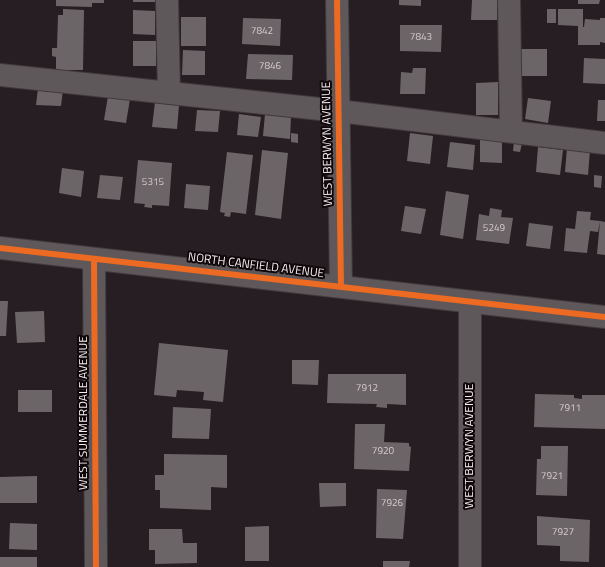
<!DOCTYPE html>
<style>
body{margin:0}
canvas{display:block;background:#261e22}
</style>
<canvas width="605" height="567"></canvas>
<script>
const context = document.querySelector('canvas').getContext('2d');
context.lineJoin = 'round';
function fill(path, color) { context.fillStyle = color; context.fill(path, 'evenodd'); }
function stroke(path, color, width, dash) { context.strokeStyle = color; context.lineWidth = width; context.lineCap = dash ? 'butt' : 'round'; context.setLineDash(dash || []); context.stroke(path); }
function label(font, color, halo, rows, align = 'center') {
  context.font = font + ' "Titillium Web",sans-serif'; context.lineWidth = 4; context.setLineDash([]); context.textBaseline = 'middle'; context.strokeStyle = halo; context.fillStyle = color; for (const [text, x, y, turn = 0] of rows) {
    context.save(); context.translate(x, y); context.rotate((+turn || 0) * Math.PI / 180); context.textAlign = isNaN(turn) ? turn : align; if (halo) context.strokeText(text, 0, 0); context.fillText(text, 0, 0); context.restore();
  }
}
const building = new Path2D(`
 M56,0H104V3H92V7L56,6Z
 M133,0H155V2H133Z
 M399,0H421V6L399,5Z
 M472,0H497V20H471Z
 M578,0H600L599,4H578Z
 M63,9L84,10L83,70H56V57L52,56V48H57L58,15H63Z
 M547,9H556V23H547Z
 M558,9H583V27H584L585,19L600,20V18H605V43L600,42V45H578V26L558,25Z
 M133,10L155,11V35L133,34Z
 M181,17H206V46H181Z
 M243,18L281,19L280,46L242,44Z
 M400,25H442L441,52L400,51Z
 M133,41H156V66H133Z
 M521,49H547V76H521Z
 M183,50L205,51V75H182Z
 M248,54L293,55L292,80L246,79Z
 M584,58L605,59V84L583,83Z
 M413,68H426L425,94H400L401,72L412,73Z
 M498,82V115H476V83Z
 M38,88L63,90L61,106L36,105Z
 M108,96L130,99L126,123L104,120Z
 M528,98L551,101L548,123L525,119Z
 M598,100H605V121H597Z
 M155,102L179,105L177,129L152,127Z
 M197,110L220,111L218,132L195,131Z
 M239,114L261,117L258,137L237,135Z
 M265,114L291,116L290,139L263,136Z
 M291,133L298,134V143L291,142Z
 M410,133L433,136L430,164L407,161Z
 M480,139H502V163L480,162Z
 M514,141L522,143L520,152L513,151Z
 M450,142L475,145L473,170L447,167Z
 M538,147L563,150L560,175L536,172Z
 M567,147L590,150L588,175L565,172Z
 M262,150L288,153L281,219L255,215Z
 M227,152L253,155L246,214L231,212L230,217L224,216L225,213L220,212Z
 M138,160L172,163L169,206L152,205V208L144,207L145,204L134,203Z
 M62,168L84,171L81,197L59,193Z
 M100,175L123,177L120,200L97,198Z
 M594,175L602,176L601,188L594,187Z
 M186,184L210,186L208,210L184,208Z
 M446,191L469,195L463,239L440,235Z
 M405,206L426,209L421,234L401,231Z
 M490,208L502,210L501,217L513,218L509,244L476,240L479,214L489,216Z
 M577,211L591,212L590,220L600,221L598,232L590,231L587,253L564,251L566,228L575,229Z
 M600,221L605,222V255L597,254Z
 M529,223L553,226L550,249L526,246Z
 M0,301H8L6,336H0Z
 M44,311L45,342L17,343L15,312Z
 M159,343L228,350L223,402L203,400L204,392L177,390L176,397L154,395Z
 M292,360H319L318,385L292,384Z
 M328,374H406V405L387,404V408L376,407L377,404L327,403Z
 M18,390H52V412H18Z
 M535,394L574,395V398L582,399V395H605V429L534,427Z
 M173,407L211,409L209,439L172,438Z
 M355,424H385L384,442L409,443V446L411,447L409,471L354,469Z
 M541,446H568L567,496L536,495L537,459H541Z
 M164,454L227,455V488L211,487V510L160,508V490H155V475H164Z
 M37,476V503H0V477Z
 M319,483H346V506L320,507Z
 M377,489L407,490L403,539L376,538Z
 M537,516L590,520L589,562L560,561V546L537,545Z
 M10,523L37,524V550L9,549Z
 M269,526V561H245V527Z
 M149,529H182L183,543H197V563L155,564V550H149Z
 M0,557H37V567H0Z
 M383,561H410L409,567H383Z`);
const minor = new Path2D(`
 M167,0L169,93
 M337,0L341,287
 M509,0L511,131
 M0,75L339,111L605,143
 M0,248L605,317
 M94,259L96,567
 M470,302V567`);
const cycleway = new Path2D(`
 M337,0L341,287
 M0,248L605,317
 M94,259L96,567`);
const numberNames = [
 ["7842",262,32],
 ["7843",421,38],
 ["7846",270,67],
 ["5315",153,183],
 ["5249",494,229],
 ["7912",367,389],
 ["7911",570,409],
 ["7920",383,452],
 ["7921",552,477],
 ["7926",392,504],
 ["7927",563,533]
];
const streetNames = [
 ["WEST BERWYN AVENUE",328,144,-91],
 ["NORTH CANFIELD AVENUE",256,266,7],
 ["WEST SUMMERDALE AVENUE",84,413,-90],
 ["WEST BERWYN AVENUE",470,446,-90]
];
fill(building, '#6c6568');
stroke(minor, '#413a3d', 24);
stroke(minor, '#5e585a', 22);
stroke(cycleway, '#ed6a23', 6);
label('10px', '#d4cbcf', null, numberNames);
label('12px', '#f7edf1', '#0e080a', streetNames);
</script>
